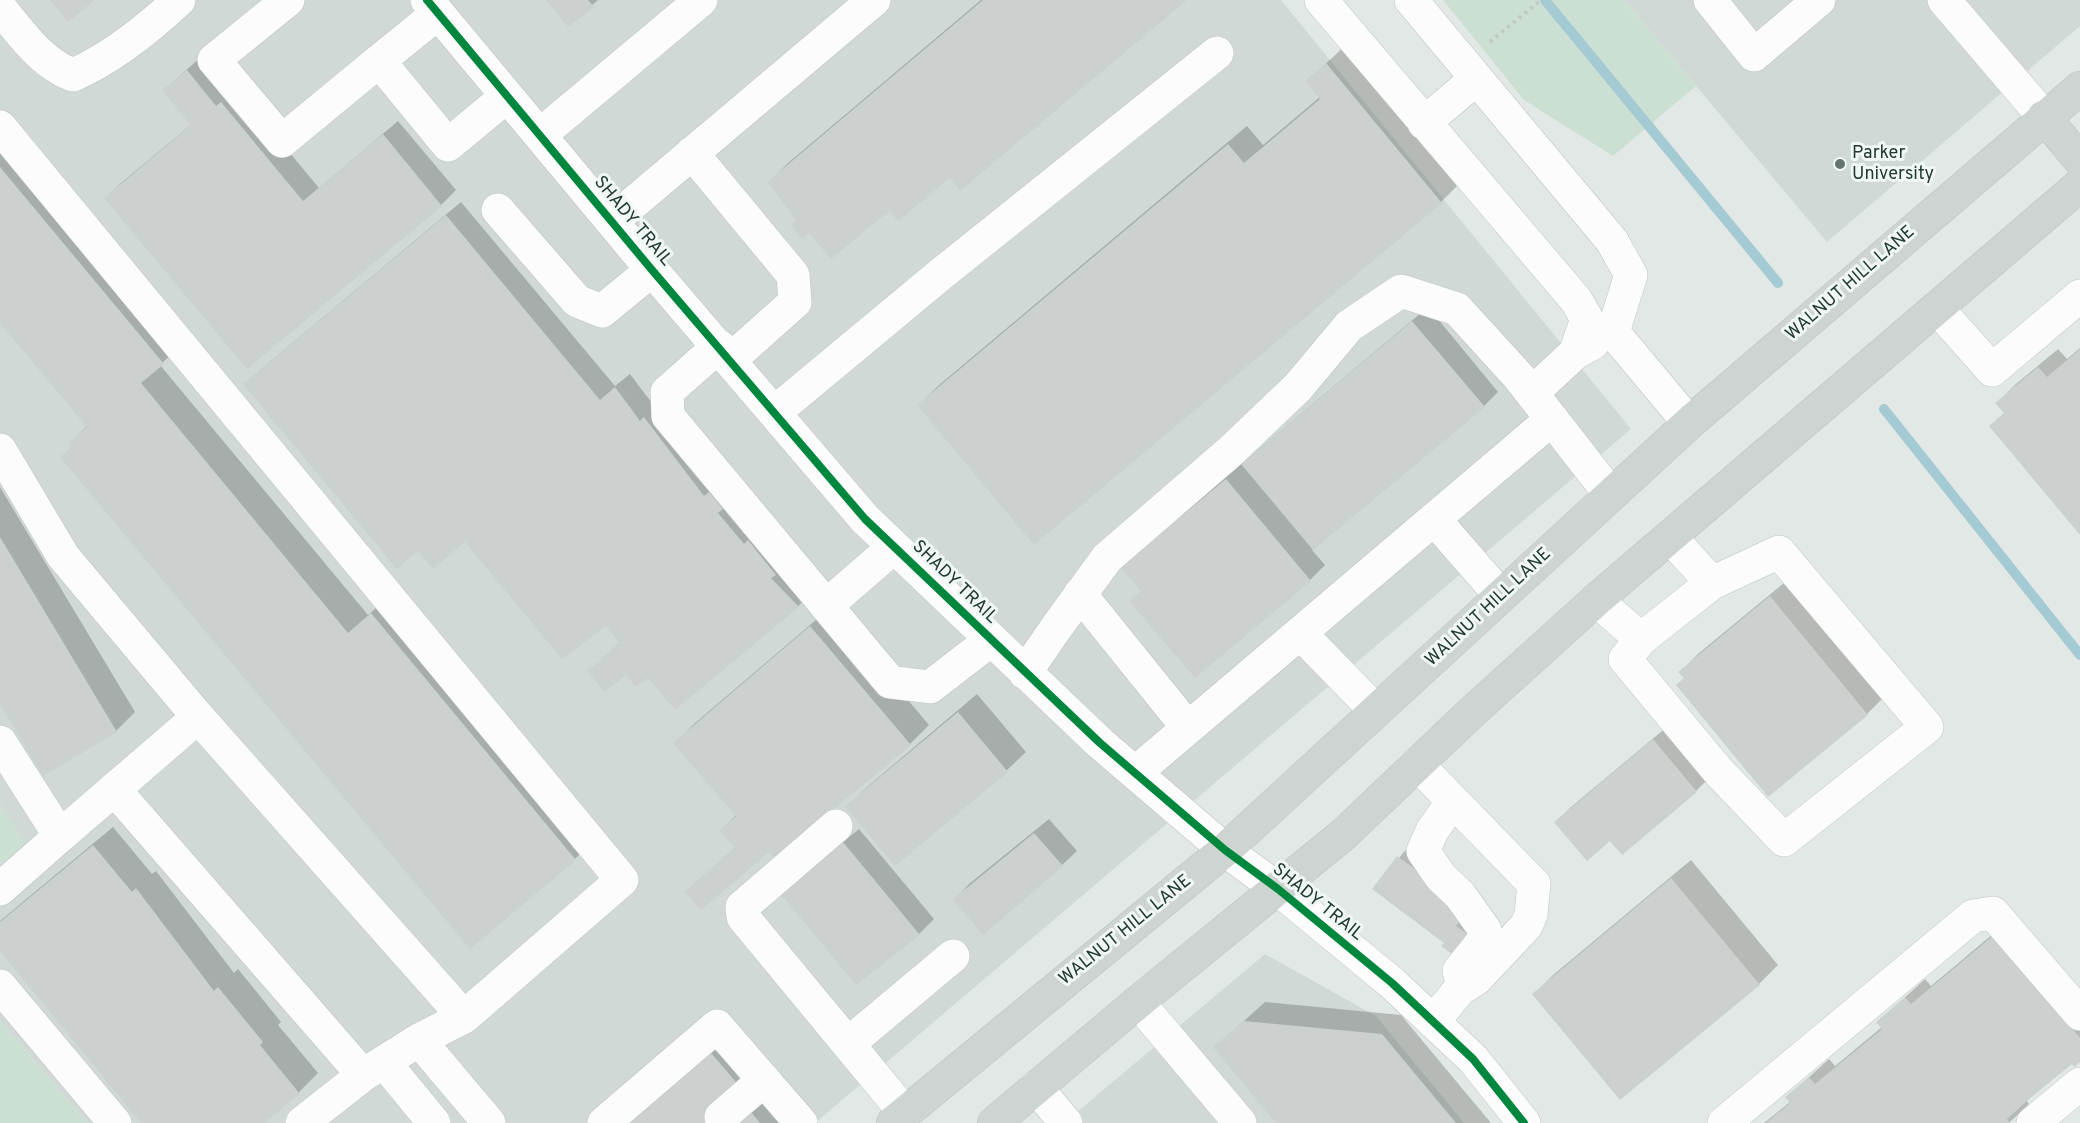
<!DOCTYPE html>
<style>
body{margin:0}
canvas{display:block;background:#e2e8e5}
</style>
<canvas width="2080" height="1123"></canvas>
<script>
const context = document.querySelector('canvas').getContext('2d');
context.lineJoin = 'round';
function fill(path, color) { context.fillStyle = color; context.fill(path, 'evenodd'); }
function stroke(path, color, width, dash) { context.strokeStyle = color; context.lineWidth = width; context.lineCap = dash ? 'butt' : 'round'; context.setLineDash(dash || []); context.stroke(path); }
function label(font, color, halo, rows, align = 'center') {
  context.font = font + ' Overpass,sans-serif'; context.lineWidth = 6; context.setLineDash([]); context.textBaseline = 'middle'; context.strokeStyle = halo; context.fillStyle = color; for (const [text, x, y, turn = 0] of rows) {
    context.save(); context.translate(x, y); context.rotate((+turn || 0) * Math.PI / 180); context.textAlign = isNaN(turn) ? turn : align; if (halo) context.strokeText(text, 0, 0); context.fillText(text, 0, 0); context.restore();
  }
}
const built = new Path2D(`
 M0,0H1281L1631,429L815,1123H87L0,1021V865L24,844L0,803Z
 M1624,0H2080V26L1827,242Z
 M1265,954L1376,1016L1464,1123H1064Z`);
const green = new Path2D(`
 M1443,0H1624L1696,86L1613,156L1524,100Z
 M0,803L25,844L0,865Z
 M0,1021L87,1123H0Z`);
const shadow = new Path2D(`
 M548,0H598L569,25Z
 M981,0H1185L950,176L889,208L769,182L788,163Z
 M1346,45L1460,183L1441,202L1034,543L919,405L938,386L1247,126L1263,145L1320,97L1307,81Z
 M202,56L236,88L319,188L398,121L456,190L441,205L247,367L106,198L121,183L192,124L164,90Z
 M0,125L182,344L160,365L368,615L391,595L594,840L575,859L470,946L62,457L73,446L70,443L87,426L0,321Z
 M461,202L615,386L630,374L655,407L813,591L798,606L675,708L648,675L589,671L621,642L606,624L465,540L418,549L245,384L260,370Z
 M1428,307L1498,392L1484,406L1312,550L1325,565L1310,580L1195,676L1142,590L1137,552Z
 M2080,348V533L1991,426L2005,412L1997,403L2016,384L2058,349L2067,359Z
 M0,487L135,712L116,731L0,701Z
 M1790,578L1886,695L1867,714L1685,678L1680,672L1699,653Z
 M830,608L929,725L910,744L775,856L770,850L687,891L736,847L721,830L736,815L675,743L694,724Z
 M977,694L1026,752L1007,770L847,807L866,788Z
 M1668,726L1711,776L1696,791L1622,853L1610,839L1556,822L1571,807Z
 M1049,819L1077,851L1062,865L955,899L969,884Z
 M113,827L152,874L156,871L234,973L238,969L281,1022L278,1025L318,1073L299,1092L262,1123H143L0,949V921Z
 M859,829L934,919L919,934L856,983L797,880Z
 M1408,847L1475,924L1462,942H1446L1374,889Z
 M1691,860L1778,965L1759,984L1621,1098L1534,994L1553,975Z
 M2013,917L2080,997V1060L2072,1062L2026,1100L2029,1104L2009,1123H1764L1790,1102L1787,1097L1829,1059L1835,1066L1882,1027L1878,1022L1925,979L1931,986Z
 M1265,1002L1401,1015L1491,1123H1277L1215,1047Z
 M720,1032L755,1074L762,1092L781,1123H613Z`);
const stream = new Path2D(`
 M1545,0L1778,283
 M1884,409L2080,655`);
const building = new Path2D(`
 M50,0H95L68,22Z
 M546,0H588L594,7L568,27Z
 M983,0H1187L960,191L950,178L898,221L889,211L831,259L809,233L802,239L791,225L797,220L767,182Z
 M1326,63L1442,203L1034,545L917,405L1228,144L1244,163L1320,99L1305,81Z
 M187,70L216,106L221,102L303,201L383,134L442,206L247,369L104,198L191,125L162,90Z
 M0,167L164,364L141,383L348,633L371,613L576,860L470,949L60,457L72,447L68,443L87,427L0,323Z
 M446,215L600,400L615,387L640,421L644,417L704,496L709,492L723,509L718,513L744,544L748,540L776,575L771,578L799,607L675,710L648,678L636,687L626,675L605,692L587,671L620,643L606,626L562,659L465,542L433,569L418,551L397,569L243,384Z
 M1412,321L1485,407L1313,550L1241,464Z
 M2080,349V535L1989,426L2004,413L1995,403L2038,367L2047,377Z
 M1226,479L1311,581L1195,678L1129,601L1141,591L1120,567Z
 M0,537L117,732L43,776L0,704Z
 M1770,596L1868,715L1768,797L1676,685L1684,678L1678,672Z
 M810,626L911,745L775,858L769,852L701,910L685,891L735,848L719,830L736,816L673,743Z
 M958,712L1008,772L895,866L845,806Z
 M1653,739L1697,792L1622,855L1610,841L1587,861L1554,822Z
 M1034,833L1063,866L983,935L953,899Z
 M843,842L920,935L856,985L781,894Z
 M93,845L132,892L136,888L214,991L218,987L263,1042L260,1045L300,1094L264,1123H141L0,951V922Z
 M1397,856L1469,909L1456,926L1467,934L1452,954L1441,946L1444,943L1372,889Z
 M1671,878L1760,985L1620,1100L1532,994Z
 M1994,935L2080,1038V1062L2074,1067L2072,1064L2029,1099L2007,1119L2010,1123H1766L1790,1103L1785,1097L1809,1077L1815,1084L1882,1029L1876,1022L1905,997L1911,1004Z
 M1244,1021L1382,1034L1456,1123H1276L1213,1047Z
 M705,1046L742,1089L746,1106L760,1123H613Z`);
const path = new Path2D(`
 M1490,42L1541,0`);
const minor = new Path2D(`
 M288,0L214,60L282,141L379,61L448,145L507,96
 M427,0L652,270L865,519L1100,743L1225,850L1278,889L1392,983L1473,1059L1524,1123
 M1321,0L1576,300L1587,319L1575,353
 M1411,0L1612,241L1631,275L1613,332L1689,423
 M1710,0L1754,55L1819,0
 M1944,0L2044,117
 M0,8C22,34 41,63 73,75C112,58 148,29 179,0
 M379,61L438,13
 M1424,123L1476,79
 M0,127L622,880L464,1017
 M540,135L701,0
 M692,153L793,275L795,302L730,360
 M498,210L577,301L602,311L652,270
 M612,221L874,0
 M1937,308L1992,370L2080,296
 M719,346L667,392L668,416L890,682L930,687L991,640
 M1532,393L1575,353L1593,343
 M775,412L941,274L1217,53
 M0,450L63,556L198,717
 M1434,519L1501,596
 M1080,594L1188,728
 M1596,600L1641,639L1625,659L1719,772L1784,840L1927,727L1779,552L1712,583L1670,537
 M826,606L894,547
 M1300,633L1376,711
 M1641,639L1712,583
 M1025,673L1056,628L1107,558L1232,450L1298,387L1349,326L1401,291L1457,309L1519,377L1611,495
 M0,742L60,836L198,717L464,1017L419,1040L363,1075L302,1123
 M1417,764L1534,884L1531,915L1526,926L1476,979L1460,989L1433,1022
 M1135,773L1552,419
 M114,789L363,1075
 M1453,801L1432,831L1423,851L1441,877L1460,895L1485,930L1482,942L1459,971L1460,975
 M836,826L742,907L743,917L905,1113
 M0,889L60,836
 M0,986L115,1123
 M1138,1002L1240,1123
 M419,1040L489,1123
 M848,1044L953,956
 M384,1062L434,1123
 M1036,1087L1066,1123
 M721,1117L764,1080
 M604,1123L717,1026L801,1123
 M1724,1123L1973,916L1993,913L2080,1014
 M2033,1123L2080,1084`);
const major = new Path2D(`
 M2044,117L2080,160
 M893,1123L1225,850L1695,418L2080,88
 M994,1123L1138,1002L1344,834L1472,712L1596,600L2080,185`);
const cycleway = new Path2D(`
 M427,0L652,270L865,519L1100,743L1225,850L1278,889L1392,983L1473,1059L1524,1123`);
const markers = [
 [1840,164,6,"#657672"]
];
const poiNames = [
 ["Parker",1852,154],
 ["University",1852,175]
];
const streetNames = [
 ["SHADY TRAIL",632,222,50],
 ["WALNUT HILL LANE",1851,284,-41],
 ["SHADY TRAIL",954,583,44],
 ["WALNUT HILL LANE",1489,608,-43],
 ["SHADY TRAIL",1317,903,39],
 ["WALNUT HILL LANE",1126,931,-39]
];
fill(built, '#d0d9d5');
fill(green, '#cbe0d3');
fill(shadow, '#0003');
stroke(stream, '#a4cad4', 10);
fill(building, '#ccd1cf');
stroke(minor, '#bfc4c2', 34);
stroke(major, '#bcc4c1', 34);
stroke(path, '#c0c8c5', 4, [3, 4.5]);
stroke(minor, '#fbfcfb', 33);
stroke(major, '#cdd4d2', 33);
stroke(cycleway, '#00873e', 8);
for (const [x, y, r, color] of markers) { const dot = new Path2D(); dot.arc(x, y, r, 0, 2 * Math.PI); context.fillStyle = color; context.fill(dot); stroke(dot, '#f0f7f4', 2); }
label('18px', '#213934', '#f0f7f4', poiNames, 'left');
label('18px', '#213934', '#f0f7f4', streetNames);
</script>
